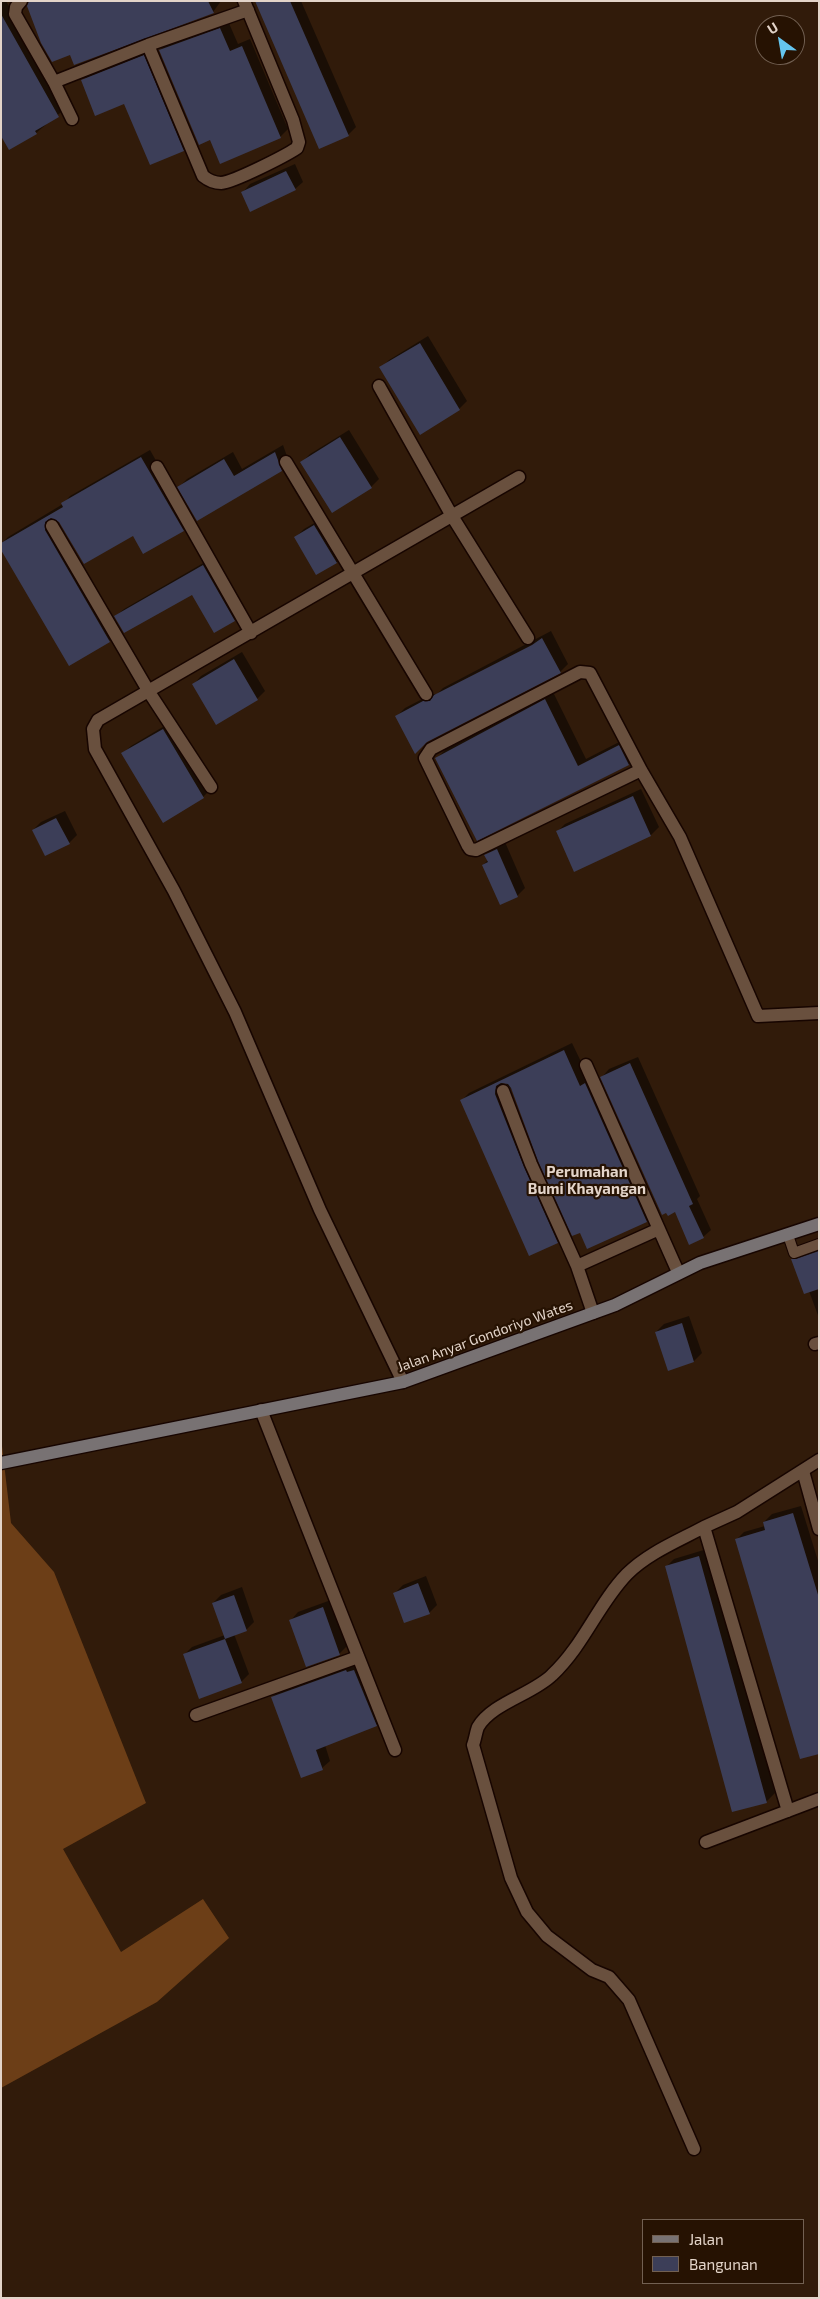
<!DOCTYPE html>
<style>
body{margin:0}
#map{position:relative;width:820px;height:2299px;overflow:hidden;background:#311b0a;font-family:"Exo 2",sans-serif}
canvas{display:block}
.frame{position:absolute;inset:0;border:2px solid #e3d4c9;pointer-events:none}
.legend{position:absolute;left:642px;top:2219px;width:162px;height:65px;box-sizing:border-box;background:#261202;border:1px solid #726052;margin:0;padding:6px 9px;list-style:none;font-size:15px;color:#e3d4c9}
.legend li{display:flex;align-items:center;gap:10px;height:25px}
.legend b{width:25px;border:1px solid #726052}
.north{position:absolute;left:755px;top:15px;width:50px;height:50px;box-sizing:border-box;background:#261202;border:1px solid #726052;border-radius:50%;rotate:328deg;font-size:14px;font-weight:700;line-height:20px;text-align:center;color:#e3d4c9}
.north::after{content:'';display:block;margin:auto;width:18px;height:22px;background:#65c5ee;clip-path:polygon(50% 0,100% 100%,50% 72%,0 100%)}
</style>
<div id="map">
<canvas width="820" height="2299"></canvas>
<div class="frame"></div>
<ul class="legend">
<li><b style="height:6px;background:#787273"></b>Jalan</li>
<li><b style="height:14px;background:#3c3e58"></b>Bangunan</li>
</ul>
<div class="north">U</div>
</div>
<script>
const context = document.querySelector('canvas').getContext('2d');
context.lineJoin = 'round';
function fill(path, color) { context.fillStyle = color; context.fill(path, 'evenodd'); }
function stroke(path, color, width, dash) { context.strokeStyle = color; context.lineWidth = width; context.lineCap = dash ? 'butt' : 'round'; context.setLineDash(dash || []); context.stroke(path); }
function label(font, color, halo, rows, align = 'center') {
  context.font = font + ' "Exo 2",sans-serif'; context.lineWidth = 4.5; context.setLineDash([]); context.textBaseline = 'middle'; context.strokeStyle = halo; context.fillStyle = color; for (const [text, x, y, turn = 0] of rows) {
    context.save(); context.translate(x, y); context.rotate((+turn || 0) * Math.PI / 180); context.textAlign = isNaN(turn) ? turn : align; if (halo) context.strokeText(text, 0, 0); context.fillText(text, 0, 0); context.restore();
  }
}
const forest = new Path2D(`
 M2,1446L11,1523L54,1572L146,1803L63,1849L121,1952L203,1899L229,1938L157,2002L1,2088Z`);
const shadow = new Path2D(`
 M1,1H6L66,108L36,133H1Z
 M29,1H221L213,12L71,54Z
 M256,1H301L356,127L348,135Z
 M228,21L238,44L250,39L288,129L280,137L210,138L160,50L168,42Z
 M152,48L191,142L183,150L124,102L82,81L90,73Z
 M295,164L303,182L295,189L243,192L250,184Z
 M428,336L467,401L459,409L420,433L381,368L389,360Z
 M349,430L379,479L371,487L302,462L310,454Z
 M283,445L289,462L281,470L179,487L187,479L233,452L242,469Z
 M150,450L191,522L183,530L134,534L52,518L117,633L109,641L70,664L1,544L8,537L63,504L70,496Z
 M323,518L345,554L337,562L316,573L296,537L304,529Z
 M212,558L242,612L234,620L193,593L116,616L124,609Z
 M551,631L568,664L560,672L427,741L397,716L405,708L432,694H437L443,688Z
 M242,652L265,691L257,699L194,684L201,676Z
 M553,692L586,759L627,738L636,756L629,764L477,839L437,758L445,750Z
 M171,722L211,789L203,797L123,753L131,746Z
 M641,789L659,827L651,835L557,832L565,824Z
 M65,811L77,835L69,843L33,830L41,822Z
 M505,842L525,888L517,896L483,865L488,860L486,855L494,847Z
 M572,1043L654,1213L646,1221L503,1081V1085L565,1234L557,1242L461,1101L469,1093Z
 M638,1057L700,1196L697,1199L711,1230L703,1237L675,1211L602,1077L609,1069Z
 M819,1247V1318L809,1291L793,1259L800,1252Z
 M689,1316L702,1353L694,1361L668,1369L656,1332L664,1324Z
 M801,1506L819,1564V1752L736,1540L744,1532L765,1526L764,1522L772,1514Z
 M707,1549L775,1793L767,1801L733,1811L666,1567L674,1559Z
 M426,1576L437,1605L429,1613L395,1593L403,1585Z
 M242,1587L254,1622L246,1630L234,1634L249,1674L241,1682L184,1655L192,1647L225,1635L213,1603L221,1595Z
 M331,1600L347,1646L339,1654L291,1620L298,1612Z
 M354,1663L355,1665L362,1663L384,1717L376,1725L325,1745L330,1761L322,1768L272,1697L280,1689Z`);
const building = new Path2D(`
 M29,1H208L214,13L74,65L70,55L52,62L41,43L27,6Z
 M255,1H290L349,136L319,149Z
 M1,14L59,117L35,131L37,134L9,150L1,136Z
 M220,28L230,51L242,46L281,138L220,164L210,140L199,145L159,50Z
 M144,55L184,151L150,165L124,104L95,116L81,80Z
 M286,171L296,190L250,212L241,192Z
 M420,343L460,410L420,435L379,367Z
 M340,437L372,488L332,513L300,462Z
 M275,452L282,471L197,521L177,487L224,459L234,476Z
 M141,457L184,531L143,554L133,536L84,564L59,522L51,518L45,522V530L110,642L69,666L1,550V543L63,507L61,503Z
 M314,525L337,563L316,575L294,537Z
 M203,565L235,621L214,633L192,595L124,633L114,616Z
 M542,638L561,673L427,742L415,754L395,716L423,701H430L434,695L532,645Z
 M234,659L258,700L216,725L192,684Z
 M545,699L578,766L619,745L629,765L477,841L435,758Z
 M163,729L204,798L163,823L121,753Z
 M633,796L651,836L574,872L556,831Z
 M56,818L70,844L45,856L32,830Z
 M497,849L518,897L500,905L482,865L488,862L484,855Z
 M564,1050L580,1086L585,1083L647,1222L587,1249L580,1233L572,1236L538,1161L511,1088L508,1084L501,1083L496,1086L495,1094L524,1167L558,1243L529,1256L460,1100Z
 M630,1063L693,1204L689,1206L704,1238L689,1245L675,1212L668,1216L666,1213L662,1215L600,1077Z
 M819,1251V1289L804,1294L791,1259H796Z
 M682,1323L694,1362L668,1371L655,1332Z
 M793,1513L819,1598V1754L800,1759L735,1539L765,1530L763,1522Z
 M699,1556L767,1803L732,1812L665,1566Z
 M418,1583L430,1614L404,1623L393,1593Z
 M234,1595L247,1631L225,1639L212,1603Z
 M323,1607L340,1655L306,1667L289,1620Z
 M225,1639L242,1683L199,1699L183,1654Z
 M346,1670L347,1672L354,1670L377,1726L316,1750L323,1770L301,1778L271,1697Z`);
const lane = new Path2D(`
 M788,1235L794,1253L819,1244`);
const street = new Path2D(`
 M21,1L16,7L15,14L54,82L148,45L248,10
 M148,45L203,176C208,180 214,183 221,183C234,182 285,156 297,148L299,142L293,120L244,1
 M54,82L72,119
 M379,386L452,516L528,638
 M286,462L426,694
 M157,467L251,633
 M52,526L149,692L211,787
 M641,770L476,850L470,849L468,846L425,758L431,749L580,672L590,673L641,770L680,837L758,1016L819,1013
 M586,1065L678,1272
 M503,1091L531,1164L577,1266L659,1229
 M577,1266L593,1313
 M815,1344L819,1343
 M403,1382L320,1210L235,1012L174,891L95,749L93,729L98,720L519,477
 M261,1410L395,1750
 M803,1471L819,1529
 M196,1715L358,1657
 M788,1811L704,1527L737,1512L819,1460
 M706,1842L819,1799
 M694,2149L629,2000L609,1977L592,1970L547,1936L527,1912L511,1878L473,1745C475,1740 476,1732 478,1727C492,1703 533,1694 552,1675C584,1645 598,1604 627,1574C648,1553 678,1541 704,1527`);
const secondary = new Path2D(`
 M1,1463L403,1382L615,1305L700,1263L819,1224`);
const streetNames = [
 ["Jalan Anyar Gondoriyo Wates",485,1336,-20]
];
const neighbourhoodNames = [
 ["Perumahan",587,1172],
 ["Bumi Khayangan",587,1189]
];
fill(forest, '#6c3e17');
fill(shadow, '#0007');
fill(building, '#3c3e58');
stroke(lane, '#170500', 12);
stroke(street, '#170500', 15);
stroke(secondary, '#170500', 15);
stroke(lane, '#69503e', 10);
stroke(street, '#69503e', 12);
stroke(secondary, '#787273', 12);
label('14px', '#e3d4c9', '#261202', streetNames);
label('bold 15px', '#e3d4c9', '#261202', neighbourhoodNames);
</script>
